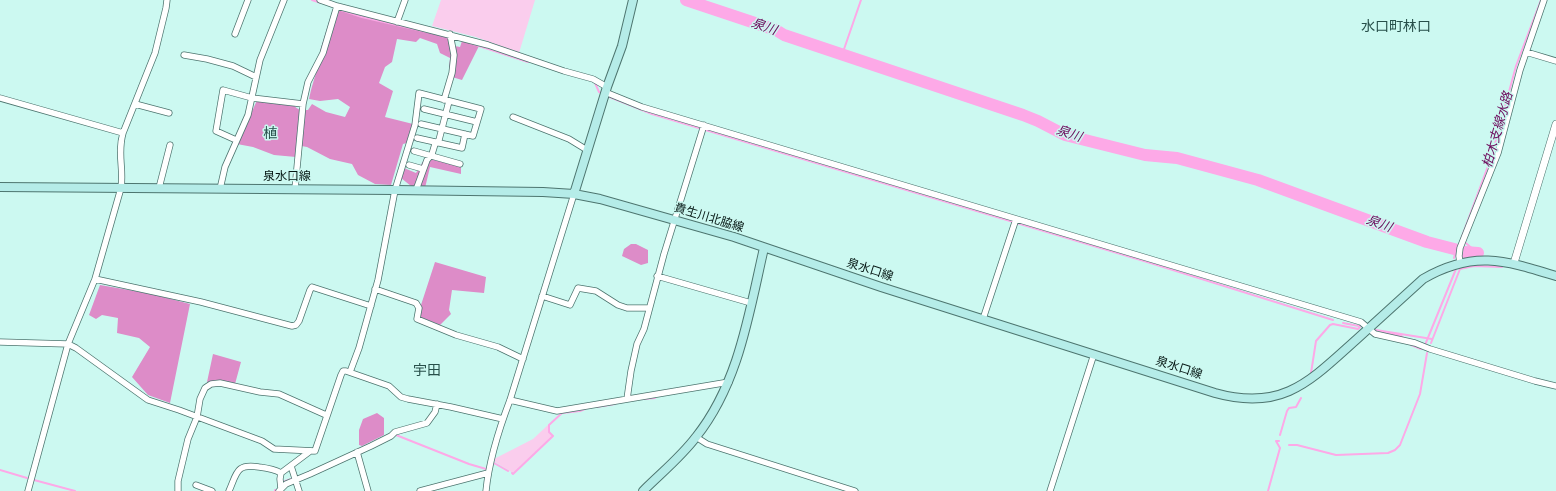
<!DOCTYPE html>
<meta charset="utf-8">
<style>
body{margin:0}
canvas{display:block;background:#ccf9f1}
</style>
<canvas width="1556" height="491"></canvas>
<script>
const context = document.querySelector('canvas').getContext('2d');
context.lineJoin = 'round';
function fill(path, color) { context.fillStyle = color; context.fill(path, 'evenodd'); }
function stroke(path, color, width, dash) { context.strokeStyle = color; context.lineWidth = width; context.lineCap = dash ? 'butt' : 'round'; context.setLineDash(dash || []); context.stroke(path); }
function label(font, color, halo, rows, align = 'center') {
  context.font = font + ' Rubik,"Noto Sans JP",sans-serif'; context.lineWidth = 3; context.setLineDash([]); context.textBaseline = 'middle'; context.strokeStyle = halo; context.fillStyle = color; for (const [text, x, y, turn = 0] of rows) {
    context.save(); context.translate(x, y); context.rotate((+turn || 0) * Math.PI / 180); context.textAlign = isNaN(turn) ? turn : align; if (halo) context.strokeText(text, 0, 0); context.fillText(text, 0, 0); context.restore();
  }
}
const green = new Path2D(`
 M441,0H535L519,53L476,37L432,26Z
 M549,424L548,432L552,436L513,473L495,462L494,459L533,439Z`);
const forest = new Path2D(`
 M333,9L447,36L450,45L460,47L462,41L479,46L462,80L452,77L449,68L450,58L440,53L437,44L420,38L416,42L397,39L392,62L385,67L379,83L393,91L385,117L417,125L414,141L403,144L391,185L375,184L358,175L352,164L330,159L307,147L296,145V157L274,155L253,147L237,144L259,96C268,97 279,98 288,102C299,107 293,110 308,110L312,104L326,112L345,117L350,107L338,99L320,101L309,99L311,90L322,52L320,51Z
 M425,158L439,161L461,167V174L430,167L425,188L411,186L401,178L404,168L416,173Z
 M631,244H636L648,250V263L641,265L622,256L624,249Z
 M435,262L486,277L484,293L452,290L449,310L451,314L440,325L420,317L421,305Z
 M100,285L152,294L190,304L170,403L148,395L132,377L150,347L139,338L117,333L118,318L102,315L96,319L89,315Z
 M213,354L241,362L235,384L220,381L207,382Z
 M377,413L384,418V435L362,446L359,445V430L363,419Z`);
const stream = new Path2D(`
 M312,0L321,3
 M338,9L362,17L427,32
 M470,43L528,62
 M842,55L861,0
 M595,83L599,92L602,93
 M607,96L652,114L1144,261L1333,320
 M1474,254V250L1461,239L1491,158L1516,66L1541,0
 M1454,258L1456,250
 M1343,323L1359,326
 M1376,330L1432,339
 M1380,332L1401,336L1405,339
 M1431,343L1460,269L1474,266L1502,267
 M1411,345L1421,349
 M1425,345L1456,269
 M1311,373L1316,341L1330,325L1333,324L1358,329L1360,327
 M644,399L655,398
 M597,407L615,404
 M396,435L469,464L486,469
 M1280,435L1287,411L1289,408L1296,407L1301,398
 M1289,445H1297L1336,455L1388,453L1395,450L1400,445L1420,394L1427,353
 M492,466L494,463L508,471
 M0,470L27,478
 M512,473L513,474L553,436L549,432V425L562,413L580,411L585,409
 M34,480L75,491
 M283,482L291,479
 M275,491V490
 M1268,491L1280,448L1276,441H1279`);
const river = new Path2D(`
 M686,0L776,30L784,35L1023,115L1038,121L1065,135L1145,155L1177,158L1258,180L1427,242L1458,250
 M1465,252L1478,253`);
const minor = new Path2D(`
 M320,0L337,6L488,45L564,71L593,79L607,87
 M397,22L405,0
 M235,34L248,0
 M1526,52L1556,61
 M184,55L207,59L233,66L256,77
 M605,92L642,107L1361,322L1375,334L1415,343L1430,349L1535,381L1556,386
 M0,98L123,133
 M444,100L452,73L454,55L450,34
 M135,104L169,113
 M424,109L477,122
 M513,117L569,139L587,150
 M417,138L462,148L465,134
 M236,140L216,131L223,90L252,98L303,104
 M414,151L460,164
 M409,165L423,169
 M159,188L170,145
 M220,189L225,167L248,115L260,60L284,0
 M295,189L303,104L308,82L323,53L337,6
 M416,190L427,160L432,154L435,144L439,140L449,101
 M1460,263L1459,256L1460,248L1498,153L1520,70L1544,0
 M657,276L751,303
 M95,279L201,302L292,326L296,325L299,321L310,290L312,287L371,306
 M375,289L416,303L419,308L417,319L456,335L498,347L523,359
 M542,296L570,305L578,288L596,291L618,305L627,308H649
 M983,319L1016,219
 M0,342L68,344L76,348L148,400L179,410L262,441L274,449L315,451L341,375L343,371H346L389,386L401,397L408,399L451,407L503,419
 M350,372L359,348L378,280L395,190L415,125L419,93L481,109L473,136L421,124
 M627,399L631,371L637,344L644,329L664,254L704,125
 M510,400L557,411L729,382
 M696,437L707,444L855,491
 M357,452L368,491
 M291,466L299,491
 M196,485L212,491
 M281,489L286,484L310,474L371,446L391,436L395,432L427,423L435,412L437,404
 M28,491L68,344L95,279L121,188C124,168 117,154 123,133L155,53L166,8L167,0
 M178,491V481L188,439L197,417L200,399L205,388L211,384L220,383L260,392L279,394L326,415
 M229,491C237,473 236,463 259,467C267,468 274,469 281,473
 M279,491L281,489L280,479L281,473L309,452
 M420,491L488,473
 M486,491C489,460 499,429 510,400L574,194
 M1050,491L1094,354`);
const tertiary = new Path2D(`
 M1514,263L1556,124`);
const secondary = new Path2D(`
 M0,187L395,190L543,192L574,194L600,199L734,237L881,287L1215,393C1283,412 1310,381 1357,339C1379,319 1401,299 1423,279C1473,250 1504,260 1556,276
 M574,194L607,87L622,46L633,0
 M643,491C661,473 681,457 696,437C739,383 749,313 764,248`);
const streetNames = [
 ["泉水口線",287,177],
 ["貴生川北脇線",709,218,17],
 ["泉水口線",870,270,18],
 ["泉水口線",1179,368,18]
];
const waterNames = [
 ["泉川",764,27,19],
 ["柏木支線水路",1498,130,-74],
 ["泉川",1069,134,18],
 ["泉川",1379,224,20]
];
const quarterNames = [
 ["水口町林口",1396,27],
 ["植",270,134],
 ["宇田",427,371]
];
fill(green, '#facded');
fill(forest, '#dd8cc8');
stroke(stream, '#fda9e7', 2);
stroke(river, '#fda9e7', 12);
stroke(minor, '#4d756f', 7);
stroke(tertiary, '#4d756f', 8);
stroke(secondary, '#4d756f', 10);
stroke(minor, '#fff', 5.5);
stroke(tertiary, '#fff', 7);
stroke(secondary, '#b5ece8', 8);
label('12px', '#051613', '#ccf9f1', streetNames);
label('italic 13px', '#6d095c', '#ccf9f1', waterNames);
label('14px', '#274f4a', '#ccf9f1', quarterNames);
</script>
